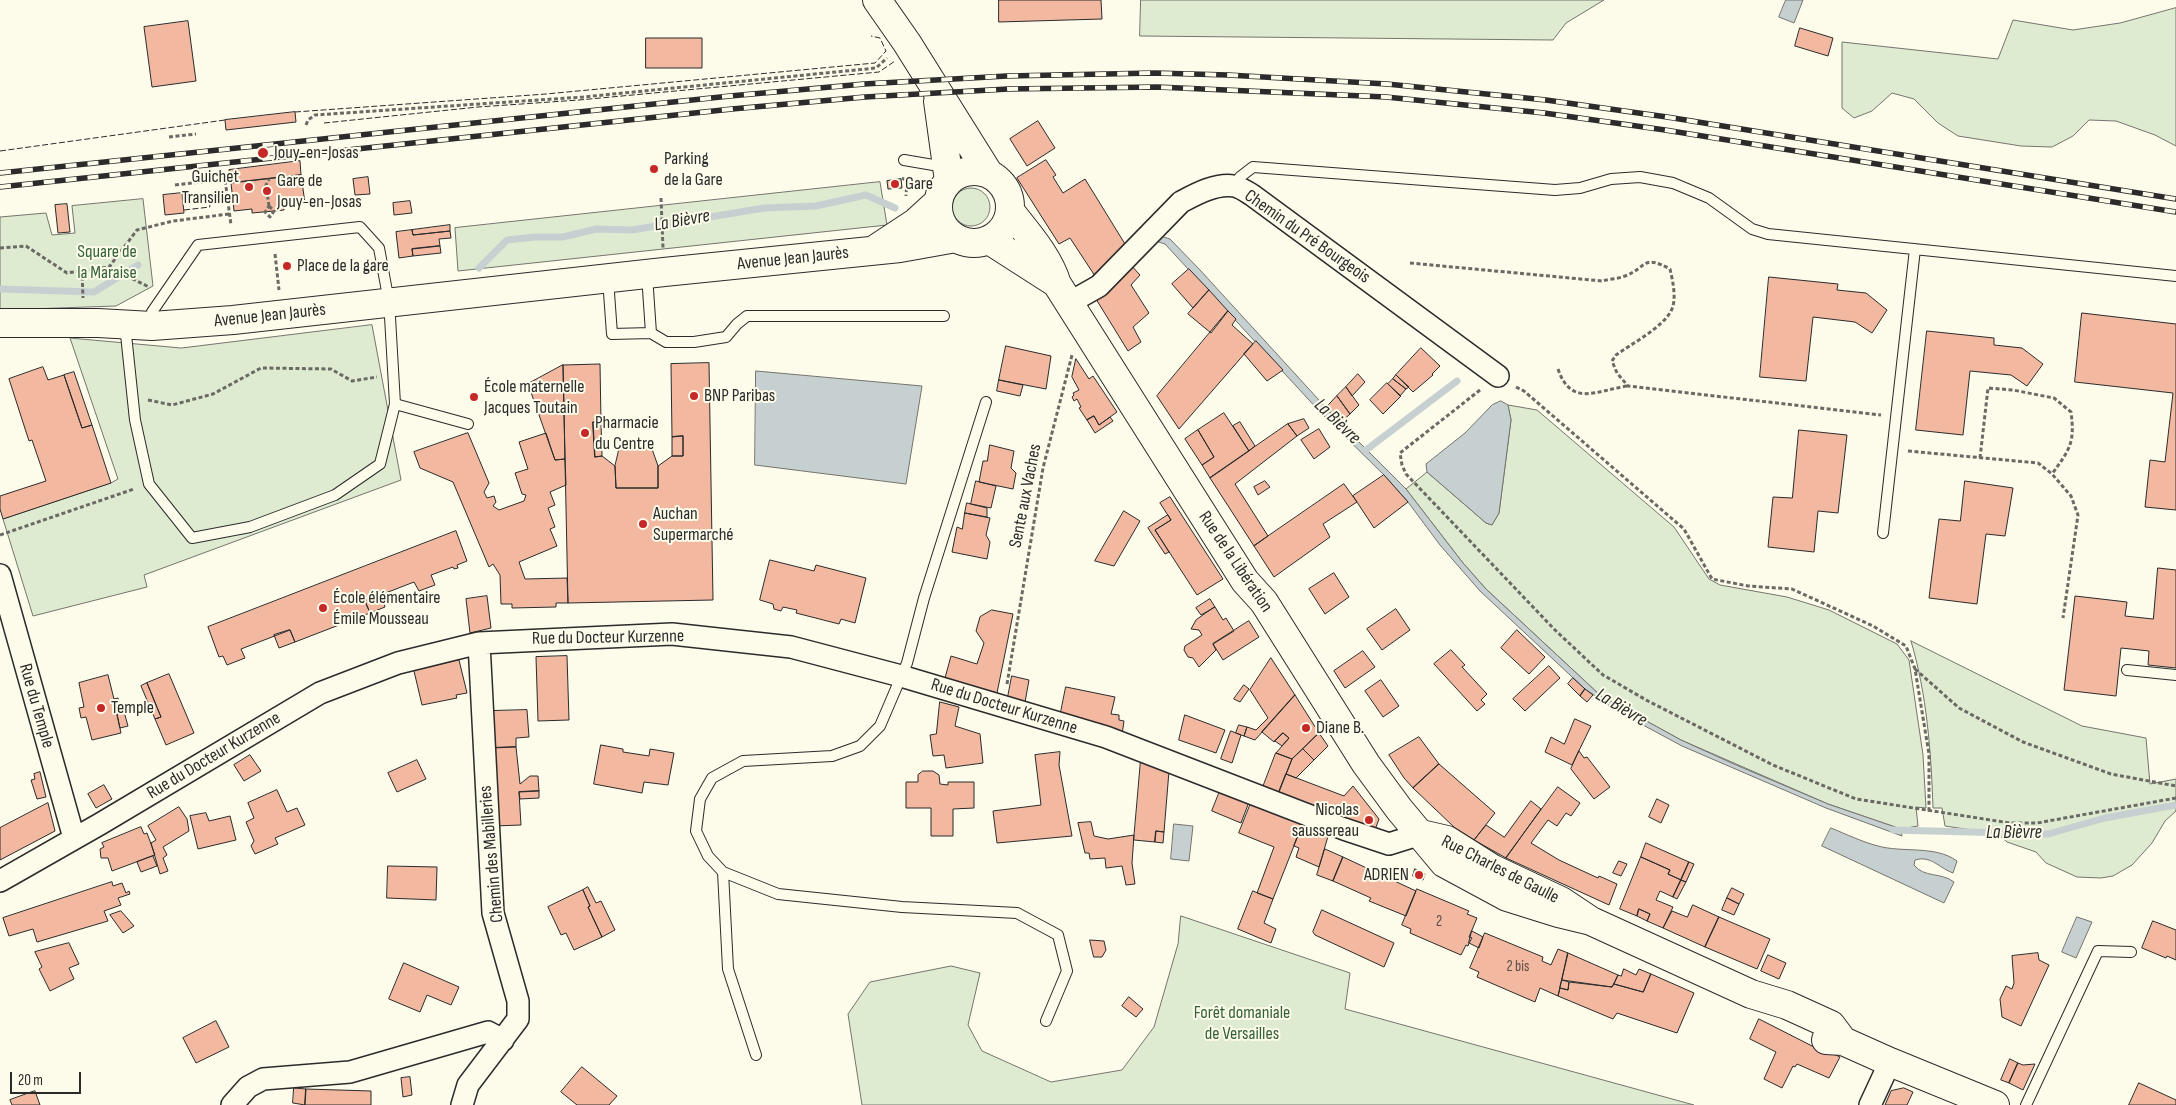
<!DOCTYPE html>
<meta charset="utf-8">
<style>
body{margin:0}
#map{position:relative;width:2176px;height:1105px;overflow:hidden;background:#fdfbea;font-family:"Sofia Sans Condensed",sans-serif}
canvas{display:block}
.scale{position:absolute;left:10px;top:1072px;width:71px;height:22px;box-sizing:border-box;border:2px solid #2b2b2b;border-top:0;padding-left:6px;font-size:15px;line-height:18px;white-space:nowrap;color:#2b2b2b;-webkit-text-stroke:4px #fdfbea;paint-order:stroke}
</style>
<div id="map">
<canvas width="2176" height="1105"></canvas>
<div class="scale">20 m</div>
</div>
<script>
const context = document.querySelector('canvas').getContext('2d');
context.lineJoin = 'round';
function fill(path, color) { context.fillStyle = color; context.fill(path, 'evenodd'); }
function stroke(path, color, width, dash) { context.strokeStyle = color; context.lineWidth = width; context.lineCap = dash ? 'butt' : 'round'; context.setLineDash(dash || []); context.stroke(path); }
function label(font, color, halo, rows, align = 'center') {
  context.font = font + ' "Sofia Sans Condensed",sans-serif'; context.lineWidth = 4; context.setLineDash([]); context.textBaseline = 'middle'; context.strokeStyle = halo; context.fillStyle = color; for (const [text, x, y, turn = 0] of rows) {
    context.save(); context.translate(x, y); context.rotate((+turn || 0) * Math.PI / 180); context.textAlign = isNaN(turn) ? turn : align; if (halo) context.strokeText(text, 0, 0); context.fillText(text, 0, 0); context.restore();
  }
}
const green = new Path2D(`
 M1141,0H1604L1566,23L1553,40L1140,36Z
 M2176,8V146L2155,135L2116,121L2089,120L2073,136L2052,147L2021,146L1958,136L1938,123L1914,99L1892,93L1872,111L1854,118L1842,108V42L1998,59L2013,20L2073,30L2120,23Z
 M880,182L887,225L458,271L455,228Z
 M952 207a19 19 0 1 1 38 0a19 19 0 1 1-38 0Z
 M143,199L153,286L116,306L0,310V217L46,213L52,235L75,233L72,206Z
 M372,325L401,480L144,575L147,587L33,616L3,519L111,483L118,479L70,338L181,348Z
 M1508,405L1537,410L1674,527L1709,579L1720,585L1787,597L1829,610L1897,644L1909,660L1923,755L1926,808L1916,807L1918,826L1901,829L1828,804L1681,740L1601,696L1486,589L1463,563L1406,489L1427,472L1486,523L1492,525L1499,513L1511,420Z
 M1911,641L2082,726L2146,738L2150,784L2176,779V811L2165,821L2152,843L2132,865L2113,876L2101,878L2077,877L2046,863L2036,852L2007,842L1998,834L1945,826L1942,808H1933C1931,751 1927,695 1911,641Z
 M1181,916L1350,973L1345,1009L1694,1105H862L848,1014L870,982L951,966L980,973L968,1025L982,1051L1051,1082L1122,1070L1154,1027L1178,944Z`);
const water = new Path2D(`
 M1786,0H1803L1794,23L1779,17Z
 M1154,234L1170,239L1200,270L1340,423L1406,489L1463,563L1486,589L1601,696L1681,740L1736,765L1828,804L1901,829L1902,836L1826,808L1682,746L1617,711L1585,689L1480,591L1440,545L1408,502L1384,475L1321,413L1165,244L1149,239Z
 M756,371L922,386L906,484L755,465Z
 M1501,401L1508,405L1511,420L1499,513L1492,525L1486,523L1427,472L1426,464L1465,433L1492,405Z
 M1174,824L1193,826L1189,861L1171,859Z
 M1831,828C1846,834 1862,842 1878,846C1903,853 1935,845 1957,861L1953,873C1939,868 1931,855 1915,860L1914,865C1924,878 1941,872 1954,882L1944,903L1822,846Z
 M2077,917L2092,922L2076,958L2062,952Z`);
const stream = new Path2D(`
 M479,268L507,240L535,237H563L596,229L632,230L764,208L816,206L866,195L895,208
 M0,289L94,292L138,265
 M1366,450L1457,381
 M1893,830L2048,834L2105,818L2176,805`);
const building = new Path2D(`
 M999,0H1101L1102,19L999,22Z
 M188,21L196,81L152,87L144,27Z
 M1800,28L1833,38L1828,56L1795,46Z
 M646,38H702V68H646Z
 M295,112L296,122L226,130L225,120Z
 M1038,121L1055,148L1027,166L1010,139Z
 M1046,160L1056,175L1053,177L1063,193L1085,179L1125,244L1097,279L1070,238L1059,244L1017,178Z
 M300,161L301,175L231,183L229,170Z
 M301,175L305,203L284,206V210L274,211L252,213V209L234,211L231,183Z
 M368,177L370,194L355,195L353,179Z
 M901,179L902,188L888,189L887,181Z
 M182,193L184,213L165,215L163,195Z
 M410,201L412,213L394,215L393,203Z
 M67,204L70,232L58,233L55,205Z
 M450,225V231L413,235L412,230Z
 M412,230L413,235L450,231L451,238L439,239L440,246L412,249L413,256L399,258L396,232Z
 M440,246L441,253L413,256L412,249Z
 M1128,262L1140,275L1131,285L1149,313L1133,327L1141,342L1128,351L1096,299Z
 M1189,269L1209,290L1193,308L1172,284Z
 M1769,277L1838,284L1837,290L1866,293L1887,310L1872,333L1855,322L1813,317L1806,381L1760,377Z
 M1209,290L1228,311L1211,333L1188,314Z
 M1228,311L1236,319L1232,325L1253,344L1179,429L1157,396Z
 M2082,313L2176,324V510L2145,507L2150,460L2165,462L2173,393L2075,382Z
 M1927,331L1994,338V345L2022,348L2043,364L2027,386L2011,375L1970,371L1963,435L1916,430Z
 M1256,341L1283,370L1267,381L1244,354Z
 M1006,346L1051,356L1046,389L999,380Z
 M1421,348L1440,366L1432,374L1433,375L1413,392L1396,375Z
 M1076,359L1089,379L1093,376L1117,412L1099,425L1094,416L1087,420L1079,408L1081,407L1077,399L1074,401L1072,397L1074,395L1073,393L1079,390L1072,377Z
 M709,363L713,600L568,603L563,365L600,364L601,422H593L595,457L602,456L615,466L616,488H658V466L672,456H683V436L672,437L671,364Z
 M563,365L565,459L555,460L528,384Z
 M43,367L48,380L64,375L82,428L92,425L111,483L3,519L0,509V496L46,481L32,440L29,441L9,379Z
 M74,372L92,425L82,428L64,375Z
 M1358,374L1365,382L1352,396L1346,387Z
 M1396,375L1409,387L1406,389L1393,379Z
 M1393,379L1406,389L1400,396L1388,384Z
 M999,380L1023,385L1020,396L997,391Z
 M1387,383L1401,396L1383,414L1370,400Z
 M1346,387L1359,405L1350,414L1337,396Z
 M1337,396L1350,414L1340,423L1326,408Z
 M1224,413L1249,451L1210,478L1202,465L1214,457L1198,430Z
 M1094,416L1099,425L1110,417L1113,421L1095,433L1087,420Z
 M1304,419L1309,428L1297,436L1288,424Z
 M593,422H601L602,456L595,457Z
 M1240,422L1255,446L1249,451L1233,426Z
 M1288,424L1297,436L1235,484L1268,536L1254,546L1210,478Z
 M1319,429L1330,447L1314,459L1301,440Z
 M1198,430L1214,457L1202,465L1185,439Z
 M1799,430L1847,435L1838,513L1818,511L1814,552L1768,547L1773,497L1792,498Z
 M468,433L489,483L484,492L487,498L494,496L496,502L493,506L499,510L524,501L526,495L522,494L515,473L528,469L519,442L546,433L555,460L565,459L566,485L550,492L555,505L548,508L555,527L550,529L557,546L519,562L525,579L567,578L568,603H556V607L512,608V604H501L500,575L493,564L489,567L453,482L420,468L414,452Z
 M683,436V456H672V437Z
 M990,445L1014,451L1011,468L1016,473L1013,489L979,482L983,461H987Z
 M620,446H651L658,466V488H616L615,466Z
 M1384,475L1408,502L1374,528L1353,496Z
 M976,481L996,486L991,508L971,504Z
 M1265,481L1270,487L1258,495L1254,487Z
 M1965,481L2013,488L2005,536L1986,534L1977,604L1929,598L1939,519L1960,521Z
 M1344,484L1357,502L1323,524L1330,537L1274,577L1254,546Z
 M1170,497L1223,579L1197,595L1155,530L1171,520L1160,503Z
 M967,503L987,508V517L965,513Z
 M1124,511L1140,521L1114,566L1095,561Z
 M965,513L990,518L986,535L990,542L987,559L952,552L957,527L962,529Z
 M1168,515L1171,520L1155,530L1169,552L1165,554L1148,528Z
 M456,531L467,561L457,565L458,568L454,569L453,567L431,575L435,585L419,591L414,582L365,601L370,613L295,642L290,630L241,649L245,658L227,665L223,656L219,657L208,627Z
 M770,560L814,571L816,565L866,578L855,623L841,619L839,624L796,613L797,610L783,607L781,611L774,609L773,604L760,600Z
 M2158,568L2176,570V668L2148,665L2149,651L2121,648L2116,696L2064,690L2075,596L2127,602L2125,616L2153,619Z
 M1334,573L1349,597L1325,614L1309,589Z
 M381,595L385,607L370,613L365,601Z
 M487,596L491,628L470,633L466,599Z
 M1210,599L1215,607L1201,615L1196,608Z
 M1215,607L1223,620L1226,618L1234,631L1213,644L1216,650L1199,667L1193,658L1188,657L1184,650L1185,646L1202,635L1199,630L1191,629L1196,620Z
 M1396,609L1410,630L1382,650L1367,629Z
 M992,610L1013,614L997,693L945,678L951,656L977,664L984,643L976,631L980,617Z
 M1249,621L1259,637L1223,660L1213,644Z
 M290,630L295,642L279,648L274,635Z
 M1517,630L1545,657L1529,674L1501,648Z
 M1451,650L1465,665L1462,667L1487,694L1481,700L1485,704L1477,711L1434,664Z
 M1363,651L1375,667L1345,688L1334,671Z
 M567,656L569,720L538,721L536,657Z
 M1271,658L1295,695L1255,740L1244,736L1247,727L1256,730L1268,718L1250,690Z
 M459,660L467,693L456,695L457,698L422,705L414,671Z
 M1549,666L1560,678L1525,711L1513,699Z
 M169,674L194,733L166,745L155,719L161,717L147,683Z
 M108,675L114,699L118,698L121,708L116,710L121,733L92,740L86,717L81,718L79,708L84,707L79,683Z
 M1012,676L1029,680L1025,702L1008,697Z
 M1573,678L1585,689L1580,696L1568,684Z
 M1381,680L1399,706L1383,717L1365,691Z
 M147,683L161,717L155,719L141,686Z
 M1244,685L1249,689L1240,702L1234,699Z
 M1066,687L1115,697L1111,714L1119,715V720L1124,721L1122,735L1060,717Z
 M1585,689L1593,695L1587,702L1580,696Z
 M1295,695L1319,733L1292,759L1276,753L1289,738L1283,733L1274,742L1262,732Z
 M940,702L959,707L955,726L980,734L983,763L946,768L944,755L933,756L930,735L936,734Z
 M123,708L128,726L120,728L116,710Z
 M527,710L529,737L516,738V747L491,748L490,711Z
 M1185,715L1225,730L1216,753L1179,740Z
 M1575,719L1591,726L1572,765L1545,752L1551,737L1564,744Z
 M1239,725L1247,727L1244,736L1236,733Z
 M1231,731L1241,735L1232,763L1221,759Z
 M1283,733L1289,738L1282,746L1275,741Z
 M1319,733L1328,746L1314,760L1303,749Z
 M1419,737L1439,764L1413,788L1404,778L1389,755Z
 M601,745L623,749V752L649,756L650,749L674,753L668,785L644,782L642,793L594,784Z
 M516,747L520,784L530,776H538L539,791L519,792L521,825L494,826L491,748Z
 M1303,749L1314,760L1296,778L1286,774L1292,759Z
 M1579,751L1584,758L1587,757L1610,787L1594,799L1571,769Z
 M1060,752L1059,765L1072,836L997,843L993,811L1041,805L1035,755Z
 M1276,753L1292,759L1279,792L1263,787Z
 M250,755L261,771L244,781L234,765Z
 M1141,759L1169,771L1164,832L1156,831L1155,842L1134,840Z
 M417,760L426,779L397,792L388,773Z
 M1439,764L1495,813L1474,840L1455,828L1413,788Z
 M923,771H933L939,775L940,784L948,785V782H974V808L953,809V836H931V808H906V782H918V775Z
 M40,772L46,797L37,799L31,780L35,779L34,774Z
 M1286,774L1344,796L1353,786L1379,819L1375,830L1279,792Z
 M104,785L112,799L96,808L88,794Z
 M1558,787L1580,803L1571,816L1566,813L1557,826L1548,820L1531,843L1559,860L1598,878L1599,876L1617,884L1609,905L1506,858Z
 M277,790L287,812L297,808L305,825L275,838L278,844L255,854L251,846L254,841L246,822L254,818L248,803Z
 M539,791V798L520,799L519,792Z
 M1220,791L1249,802L1241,823L1212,811Z
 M1657,799L1669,805L1661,823L1649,817Z
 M1531,801L1541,809L1506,858L1474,840L1486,825L1504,837Z
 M48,803L55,831L0,860V828Z
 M1251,803L1303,823L1273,899L1257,893L1274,847L1239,833Z
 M179,807L187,819L189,831L163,847L167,855L163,858L168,871L160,874L151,843L156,840L148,826Z
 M206,813L209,821L230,816L236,840L198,849L190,816Z
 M1091,822L1094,836L1108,839L1134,835L1132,863L1135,884L1126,885L1122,866L1106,868L1105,858L1090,859L1089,853H1085L1078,823Z
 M1303,823L1329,833L1319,867L1296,857L1299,848L1294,846Z
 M141,827L144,834L147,833L155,855L112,871L108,858H101L100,849L104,847L102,843Z
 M1156,831L1164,832L1163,843L1155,842Z
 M1646,843L1689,862L1681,880L1668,874L1670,870L1641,857Z
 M1325,849L1343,857L1333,881L1317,875Z
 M153,856L157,866L141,872L137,862Z
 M1343,857L1416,891L1406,916L1369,901L1371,898L1333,881Z
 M1641,857L1670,870L1668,874L1681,880L1673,897L1660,891L1656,900L1673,907L1663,928L1647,921L1650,914L1639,909L1637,916L1620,909Z
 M1619,861L1627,864L1621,876L1613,873Z
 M1689,862L1694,864L1686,882L1681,880Z
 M388,866L437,867L436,900L387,898Z
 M1415,869L1425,874L1423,880L1413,876Z
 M1681,880L1686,882L1677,899L1673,897Z
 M112,882L113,886L122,883L126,893L129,891L130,894L118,898L121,905L104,911L108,921L37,942L33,929L9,936L3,918Z
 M588,887L596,903L601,901L615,930L602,937L588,907L590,906L583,890Z
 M1732,888L1744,894L1739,904L1727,898Z
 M1417,889L1469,911L1467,914L1477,918L1469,937L1472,938L1469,943L1468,946L1466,945L1461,955L1410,933L1411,929L1402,925Z
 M583,890L590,906L588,907L602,937L574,950L566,933L561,935L548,907Z
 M1253,891L1273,899L1264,923L1276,929L1271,943L1238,929Z
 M1727,898L1739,904L1734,915L1722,910Z
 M1693,905L1719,917L1705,947L1663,928L1672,911L1687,917Z
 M1639,909L1650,914L1647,921L1637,916Z
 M1322,910L1394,943L1384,967L1315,935L1313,932Z
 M121,911L134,926L123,933L110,915Z
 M1719,917L1770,939L1757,969L1705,947Z
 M2153,921L2176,930V960L2167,956L2166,958L2142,948Z
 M1472,931L1483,937L1479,948L1469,943Z
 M1485,933L1543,957L1542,961L1551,965L1558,949L1568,953L1558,996L1540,988L1535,1002L1477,977L1479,972L1470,968Z
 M1090,940L1104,941L1106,950L1102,957H1094Z
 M69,943L79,964L69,968L74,979L50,991L39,969L42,967L35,952Z
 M1568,953L1618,975L1612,987L1562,980Z
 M2038,953L2039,960L2049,965L2021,1026L2002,1017L2000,999L2006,986L2012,989L2014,983L2012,956Z
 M1768,955L1786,963L1779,979L1761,971Z
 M404,963L459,987L451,1005L427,995L420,1012L389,999Z
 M1624,969L1636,975L1639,969L1651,974L1643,992L1614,984L1618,975L1621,976Z
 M1651,974L1694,993L1677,1033L1617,1013L1613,1019L1558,996L1560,988L1568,990L1569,982L1612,987L1614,984L1643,992Z
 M1562,980L1569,982L1568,990L1560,988Z
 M1129,997L1143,1009L1136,1017L1122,1006Z
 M1759,1019L1818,1049L1819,1047L1840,1057L1829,1078L1797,1064L1795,1067L1793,1066L1782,1088L1764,1079L1776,1052L1750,1039Z
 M216,1021L229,1047L196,1063L183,1038Z
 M2010,1059L2018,1063L2009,1083L2001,1080Z
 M2018,1063L2023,1065L2035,1064L2023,1090L2009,1083Z
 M582,1067L617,1096L609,1105H577L561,1092Z
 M410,1077L412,1095L403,1097L401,1078Z
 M2139,1083L2176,1100V1105H2129Z
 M294,1088L306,1089L305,1105L293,1103Z
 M1904,1088L1913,1092L1907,1105H1885L1891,1091Z
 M306,1089L371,1091V1105H305Z
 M35,1091L40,1105H12L10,1100Z`);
const path = new Path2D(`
 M306,125L308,120L315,115L583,97L876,68L887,58
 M169,137L196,134
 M902,178L907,181L906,196
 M175,185L225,179L231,225
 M661,198L663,248
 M269,206L274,211L270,217L265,212Z
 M269,206L266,185L269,179
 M0,248L26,246L67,273L109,267L137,230L173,221L229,214
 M275,254L279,290
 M1410,263L1602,281C1609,279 1618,279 1625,276C1648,267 1642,254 1670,269C1673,282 1677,300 1671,311C1662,328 1631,344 1616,355L1612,361L1617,373L1628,386L1881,415
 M109,267L149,287
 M82,270L83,298
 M1558,369C1571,407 1596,391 1627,386
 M1516,387L1524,391L1684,529L1712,579L1748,586L1792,589L1873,626L1906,646L1915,669L1929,754V812
 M1480,390L1400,453L1402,465L1406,474L1555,630L1603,675L1648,701L1773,765L1856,799L2010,823H2037L2176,798
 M148,400L172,405L213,394L261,368L331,369L352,381L377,377
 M1908,451L2038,463L2052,474L2071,496L2078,515L2063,618
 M1980,458L1988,388L2013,390L2054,398L2071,412C2075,443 2070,449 2052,474
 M0,535L134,489
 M1915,669L1959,708L2023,742L2111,774L2176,786
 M1007,684L1043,468L1072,355`);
const lane = new Path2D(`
 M904,160L945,167
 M1234,186L1240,177L1253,167L1555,190L1580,188L1611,179L1640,177L1673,183L1709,198L1752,229L1768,234L2176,276
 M647,275L651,333
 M608,279L612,334L651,333L666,342H694L726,337L737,324L747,316H944
 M390,317L395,404L468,424
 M125,325L135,420L149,484L192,538L250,527L335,495L380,464L395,404
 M152,325V312L198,245L360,227L379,248L389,302
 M1883,533L1915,249
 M2127,670L2176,675
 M723,872L778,894L902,907L1017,913L1058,935L1067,971L1046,1021
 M756,1055L728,969L723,872L708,856L696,831L700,799L712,778L743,761L832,756L860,746L880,726L907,663L924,598L986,402
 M2026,1105L2098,951L2131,952`);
const street = new Path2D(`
 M1069,303L1099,286L1181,202C1196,194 1216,183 1234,186C1240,187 1247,192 1252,195L1498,376
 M0,575L74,838
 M0,881L100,824L320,693L398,663L479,643L672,634L791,647L901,676L1106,737L1344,829L1389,844L1421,834
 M232,1105L248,1087L263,1079L350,1072L488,1032L503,1040
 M462,1105L468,1085L518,1019V1001L493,913L479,643
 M1870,1105L1890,1062`);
const secondary = new Path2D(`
 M877,0L907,43L989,174
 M938,101L949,181
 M938 207a36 36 0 1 1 72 0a36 36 0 1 1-72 0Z
 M1010,211C1028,234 1048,256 1057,284L1245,581L1264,602L1366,764L1399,809L1444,863L1507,897L1558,913L1591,921
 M989,240L1056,283
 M877,248L915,223L938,202
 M0,323H98L152,326L233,320L664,272L900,248L956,238
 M1421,834L1447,840L1493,869L1561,901L1591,921L1751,994L1787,1005L1831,1025L1843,1041
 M1826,1040L1843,1041L1890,1062L1995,1105`);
const rail = new Path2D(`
 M0,173L730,96L864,84L1007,76L1155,73L1228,75L1387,84L1546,100L1667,117L2176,199
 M0,187L732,109L865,97L1008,89L1157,87L1386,97L1544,113L1665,130L2176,212`);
const fence = new Path2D(`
 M295,112L546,94L875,63L886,51L880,38L871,36
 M324,123L478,107L579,100L879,72L895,61
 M0,151L225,120
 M184,210L210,207L209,201L223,199`);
const markers = [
 [263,153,6,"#c62828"],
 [654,169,5,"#c62828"],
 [895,184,5,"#c62828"],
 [249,187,5,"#c62828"],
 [267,191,5,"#c62828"],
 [287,266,5,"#c62828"],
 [694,396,5,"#c62828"],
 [474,397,5,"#c62828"],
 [585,433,5,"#c62828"],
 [643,524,5,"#c62828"],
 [323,608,5,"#c62828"],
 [101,708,5,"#c62828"],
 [1306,728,5,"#c62828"],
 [1369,820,5,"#c62828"],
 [1419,875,5,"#c62828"]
];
const numberNames = [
 ["2",1439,922],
 ["2 bis",1518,967]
];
const poiNames = [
 ["Jouy-en-Josas",274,153],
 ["Parking",664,159],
 ["de la Gare",664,180],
 ["Guichet",239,177,"right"],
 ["Transilien",239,198,"right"],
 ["Gare de",277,181],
 ["Jouy-en-Josas",277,202],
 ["Gare",905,184],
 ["Place de la gare",297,266],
 ["École maternelle",484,387],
 ["Jacques Toutain",484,408],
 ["BNP Paribas",704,396],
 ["Pharmacie",595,423],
 ["du Centre",595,444],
 ["Auchan",653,514],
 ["Supermarché",653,535],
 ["École élémentaire",333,598],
 ["Émile Mousseau",333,619],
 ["Temple",111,708],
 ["Diane B.",1316,728],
 ["Nicolas",1359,810,"right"],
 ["saussereau",1359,831,"right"],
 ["ADRIEN",1409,875,"right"]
];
const streetNames = [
 ["Chemin du Pré Bourgeois",1307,237,35],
 ["Avenue Jean Jaurès",793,259,-6],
 ["Avenue Jean Jaurès",270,316,-6],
 ["Sente aux Vaches",1026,496,-79],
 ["Rue de la Libération",1235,562,56],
 ["Rue du Docteur Kurzenne",608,638,-1],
 ["Rue du Temple",36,706,74],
 ["Rue du Docteur Kurzenne",1004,707,17],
 ["Rue du Docteur Kurzenne",214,756,-31],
 ["Chemin des Mabilleries",492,854,-95],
 ["Rue Charles de Gaulle",1500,870,27]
];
const parkNames = [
 ["Square de",107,252],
 ["la Maraise",107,273],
 ["Forêt domaniale",1242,1013],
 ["de Versailles",1242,1034]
];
const waterNames = [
 ["La Bièvre",682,221,-10],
 ["La Bièvre",1337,422,44],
 ["La Bièvre",1621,708,31],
 ["La Bièvre",2014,833]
];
fill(green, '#deebd1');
stroke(green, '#74746e', 1);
fill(water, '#c7d0d0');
stroke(water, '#74746e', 1);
stroke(stream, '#c7d0d0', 7);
fill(building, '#f2b8a0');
stroke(building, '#2b2b2b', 1);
stroke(lane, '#2b2b2b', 12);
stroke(street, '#2b2b2b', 24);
stroke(secondary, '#2b2b2b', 30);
stroke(path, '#6a6964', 3, [4, 2.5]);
stroke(lane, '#fdfbea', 10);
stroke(street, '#fdfbea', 21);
stroke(secondary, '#fdfbea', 28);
stroke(rail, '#2b2b2b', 5.5);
stroke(rail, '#fdfbea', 4, [11]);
stroke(fence, '#2b2b2b', 1, [6, 2.5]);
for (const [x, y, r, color] of markers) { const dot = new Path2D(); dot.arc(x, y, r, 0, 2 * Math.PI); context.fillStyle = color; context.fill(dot); stroke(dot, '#fdfbea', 2); }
label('15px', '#5d4e48', null, numberNames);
label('18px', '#2b2b2b', '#fdfbea', poiNames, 'left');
label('18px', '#2b2b2b', '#fdfbea', streetNames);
label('18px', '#34623c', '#fdfbea', parkNames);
label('italic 19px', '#2b2b2b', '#fdfbea', waterNames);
</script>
